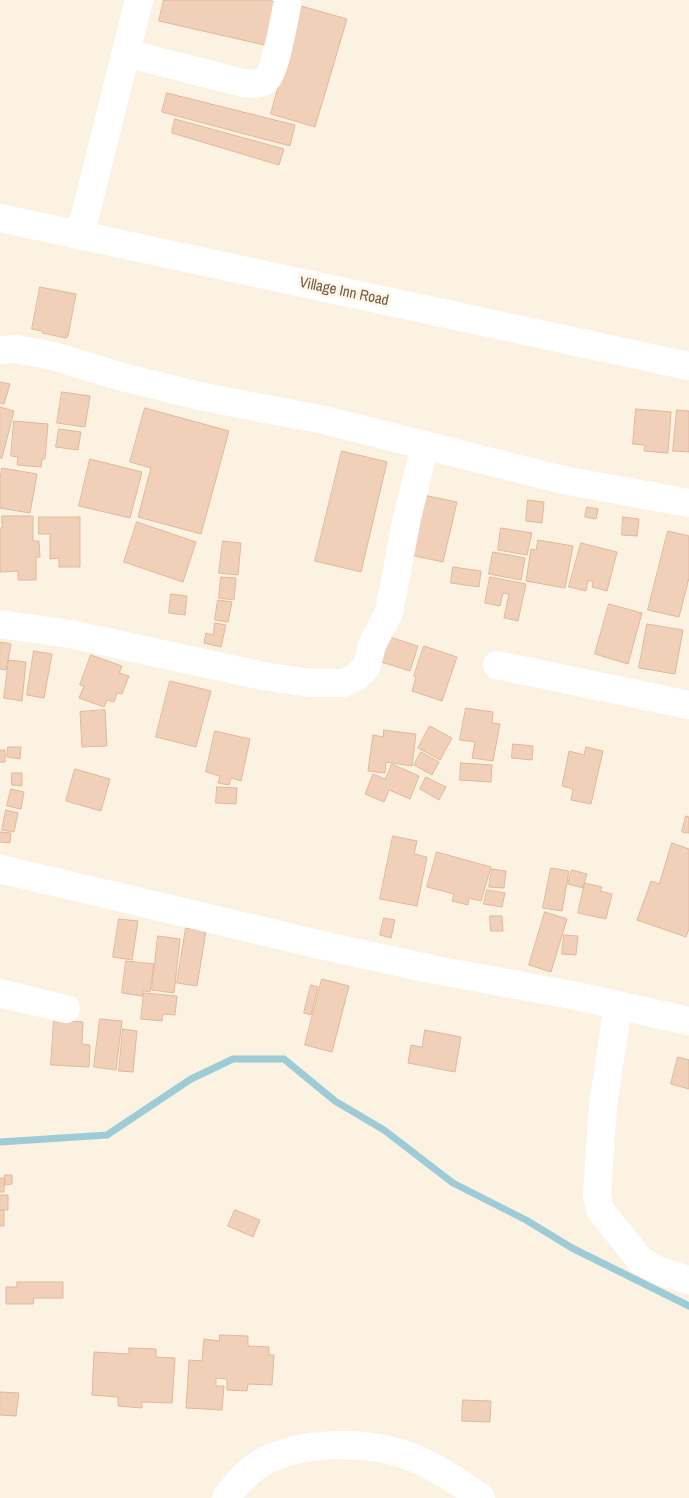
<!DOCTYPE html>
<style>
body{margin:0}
canvas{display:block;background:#fbf2e1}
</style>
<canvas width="689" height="1498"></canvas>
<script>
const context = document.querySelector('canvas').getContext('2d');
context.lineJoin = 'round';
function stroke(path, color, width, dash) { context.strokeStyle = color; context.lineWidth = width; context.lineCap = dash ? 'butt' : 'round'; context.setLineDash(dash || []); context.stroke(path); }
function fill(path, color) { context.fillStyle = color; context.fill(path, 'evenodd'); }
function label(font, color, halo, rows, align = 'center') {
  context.font = font + ' "Archivo Narrow",sans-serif'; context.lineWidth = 5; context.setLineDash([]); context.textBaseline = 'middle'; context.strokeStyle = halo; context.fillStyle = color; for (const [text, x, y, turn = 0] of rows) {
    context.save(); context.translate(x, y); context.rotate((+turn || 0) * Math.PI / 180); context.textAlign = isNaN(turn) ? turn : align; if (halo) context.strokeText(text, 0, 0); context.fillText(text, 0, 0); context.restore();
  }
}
const stream = new Path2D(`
 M0,1142L107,1135L191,1079L233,1059H284L335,1101L384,1130L453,1183L526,1220L572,1248L689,1306`);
const building = new Path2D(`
 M164,0H268L279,3L269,46L159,21Z
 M301,6L347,19L315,127L271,114Z
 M167,93L295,125L290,146L162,112Z
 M175,119L284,149L279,165L172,133Z
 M40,287L76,294L68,336L66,338L42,333V331L32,329Z
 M0,382L10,384L4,404L0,403Z
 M62,392L90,396L85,427L57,423Z
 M0,407L14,411L2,458H0Z
 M145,408L229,431L201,534L138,517L151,468L130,462Z
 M636,409L671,412L668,453L644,451L645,445L633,444Z
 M677,410L689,411V452L673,451Z
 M14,421L48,424L45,459H42L41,467L17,465L18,457L11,456Z
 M59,429L81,432L78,450L56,447Z
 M342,451L387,462L361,572L315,561Z
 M90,459L142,472L130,518L79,506Z
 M2,468L37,474L30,513L0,508V479Z
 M423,495L457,502L443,562L410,555Z
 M528,500L544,502L542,523L526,521Z
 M587,507L598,509L596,519L585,517Z
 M2,516H33V541H39L40,557H36V580H18V571L0,572V528H2Z
 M39,517H80V567H59V558L50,559V534H39Z
 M623,517L639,519L637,536L622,535Z
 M137,522L196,542L183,582L124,562Z
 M501,528L532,533L527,555L498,550Z
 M668,531L689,536V578L679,617L648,610Z
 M538,540L573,546L565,588L526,581L531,549L536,550Z
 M223,541L241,543L238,575L219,573Z
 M581,543L617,552L607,591L592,587L593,582L588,580L586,591L569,587Z
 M493,552L525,558L521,580L489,574Z
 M453,567L481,571L479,587L451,583Z
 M221,577L236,578L234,600L219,598Z
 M490,577L526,584L518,621L504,618L509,594L503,593L500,606L485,603Z
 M171,594L187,596L185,615L169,613Z
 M218,600L232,602L228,622L215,620Z
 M609,604L642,613L628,664L595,654Z
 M215,623L226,625L221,647L204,643L206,633L213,635Z
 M647,624L683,630L675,674L639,668Z
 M383,635L418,646L410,671L375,660Z
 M0,642L11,644L6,670L0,669Z
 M424,646L457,657L442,701L412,691L416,677L414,676Z
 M34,651L52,654L44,698L27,695Z
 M91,655L122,666L119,673L129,676L122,694L117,693L114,702L107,700L104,707L79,698L84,686L80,685Z
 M9,660L26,662L22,701L4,698Z
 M170,681L211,691L196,747L156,737Z
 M466,708L493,712L492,723L500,724L493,761L472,758L475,742L460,740Z
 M105,710L107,746L82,747L80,712Z
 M430,726L452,738L440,760L418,748Z
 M384,730L416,734L412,766L386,762L385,773L368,771L373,735L383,737Z
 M215,731L250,739L241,781L231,778L229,785L218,783L220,776L206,772Z
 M513,744L533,746L532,760L512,758Z
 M8,747H21L20,759L7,757Z
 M586,747L603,751L591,804L571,800L573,789L562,786L569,751L584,755Z
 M0,750H5V762H0Z
 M421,752L439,762L432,775L414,765Z
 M461,763L492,765L491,782L460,780Z
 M392,764L419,776L410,799L389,790L384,802L365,794L373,774L385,779Z
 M75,769L110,779L101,811L66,801Z
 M12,773H22V786L12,785Z
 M426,777L446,787L439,800L420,789Z
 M217,787L237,788L236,804L216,803Z
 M11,789L24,792L21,809L7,806Z
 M6,810L18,813L14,832L2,830Z
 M686,816L689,817V833L682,832Z
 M0,832L11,833L10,843L0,842Z
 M393,836L417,841L414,854L427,857L417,906L380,899Z
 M672,843L689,849V929L686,937L637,920L651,881L659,884Z
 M437,852L491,867L481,901L469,898L468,905L452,901L454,894L427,887Z
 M551,868L569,871L562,911L543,908Z
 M492,869L506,871L504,888L489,887Z
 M572,870L587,874L583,888L568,884Z
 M585,883L602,887L600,891L612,894L606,919L578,913Z
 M487,890L505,893L502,907L484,904Z
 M545,912L567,919L551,972L529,965Z
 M490,916H502L503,931H491Z
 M384,918L395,920L391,938L380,935Z
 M119,919L138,921L132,960L113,957Z
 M186,928L206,931L197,986L177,983Z
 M564,935L578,936L576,955L562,954Z
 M158,936L180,939L174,993L152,990Z
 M126,961L154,964L150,992L143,991L142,996L122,993Z
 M322,979L349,986L332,1052L305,1045Z
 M311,985L318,987L311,1015L304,1013Z
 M144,993L177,996L175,1015L163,1014L162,1021L141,1019Z
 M100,1019L122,1021L116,1070L94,1067Z
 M54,1020L83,1022L82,1044L90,1045L89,1067L51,1065Z
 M123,1029L137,1031L133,1072L119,1071Z
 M425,1030L461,1037L455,1072L408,1063L411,1045L422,1047Z
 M678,1057L689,1060V1089L671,1084Z
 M5,1175H12V1184L5,1185Z
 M0,1178H4V1192H0Z
 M0,1195H8V1210H0Z
 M0,1210H4V1226H0Z
 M235,1210L260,1220L253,1237L228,1226Z
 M17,1282H63V1298H34L33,1304H6V1287H17Z
 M220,1335L248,1336V1346L269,1347V1355H274L272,1385L248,1384L247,1391L227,1390V1379L216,1378V1386H224L222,1410L186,1408L189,1360L202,1361L204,1339L219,1341Z
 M129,1348L156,1349V1357L175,1358L172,1403L142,1402V1408L118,1406V1397L92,1395L94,1352L129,1354Z
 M0,1392L19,1393L16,1416L0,1415Z
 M463,1400L491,1401L490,1422L462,1421Z`);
const minor = new Path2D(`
 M126,53L243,83C251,83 259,86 266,80C275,73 284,20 287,6
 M0,218L689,366
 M80,236L139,0
 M0,350L16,349L53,356L126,378L199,396L324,420L563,480L689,503
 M0,624L70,634L263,676L310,683H344L357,676L365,669L368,661L372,645L389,612L407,518L425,445
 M497,665L689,705
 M0,869L343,950L436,970L572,995L689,1021
 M0,993L66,1009
 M618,1006L603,1105L597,1195L600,1210L641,1261L659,1271L689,1280
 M226,1498C238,1481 252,1466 271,1458C314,1439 381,1441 423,1462C443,1472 463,1485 481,1498`);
const streetNames = [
 ["Village Inn Road",344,292,12]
];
stroke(stream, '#9dccd6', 7);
fill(building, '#f0d0b9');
stroke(building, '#e2b79a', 1);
stroke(minor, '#fff', 28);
label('15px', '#725849', '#fff6e6', streetNames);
</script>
